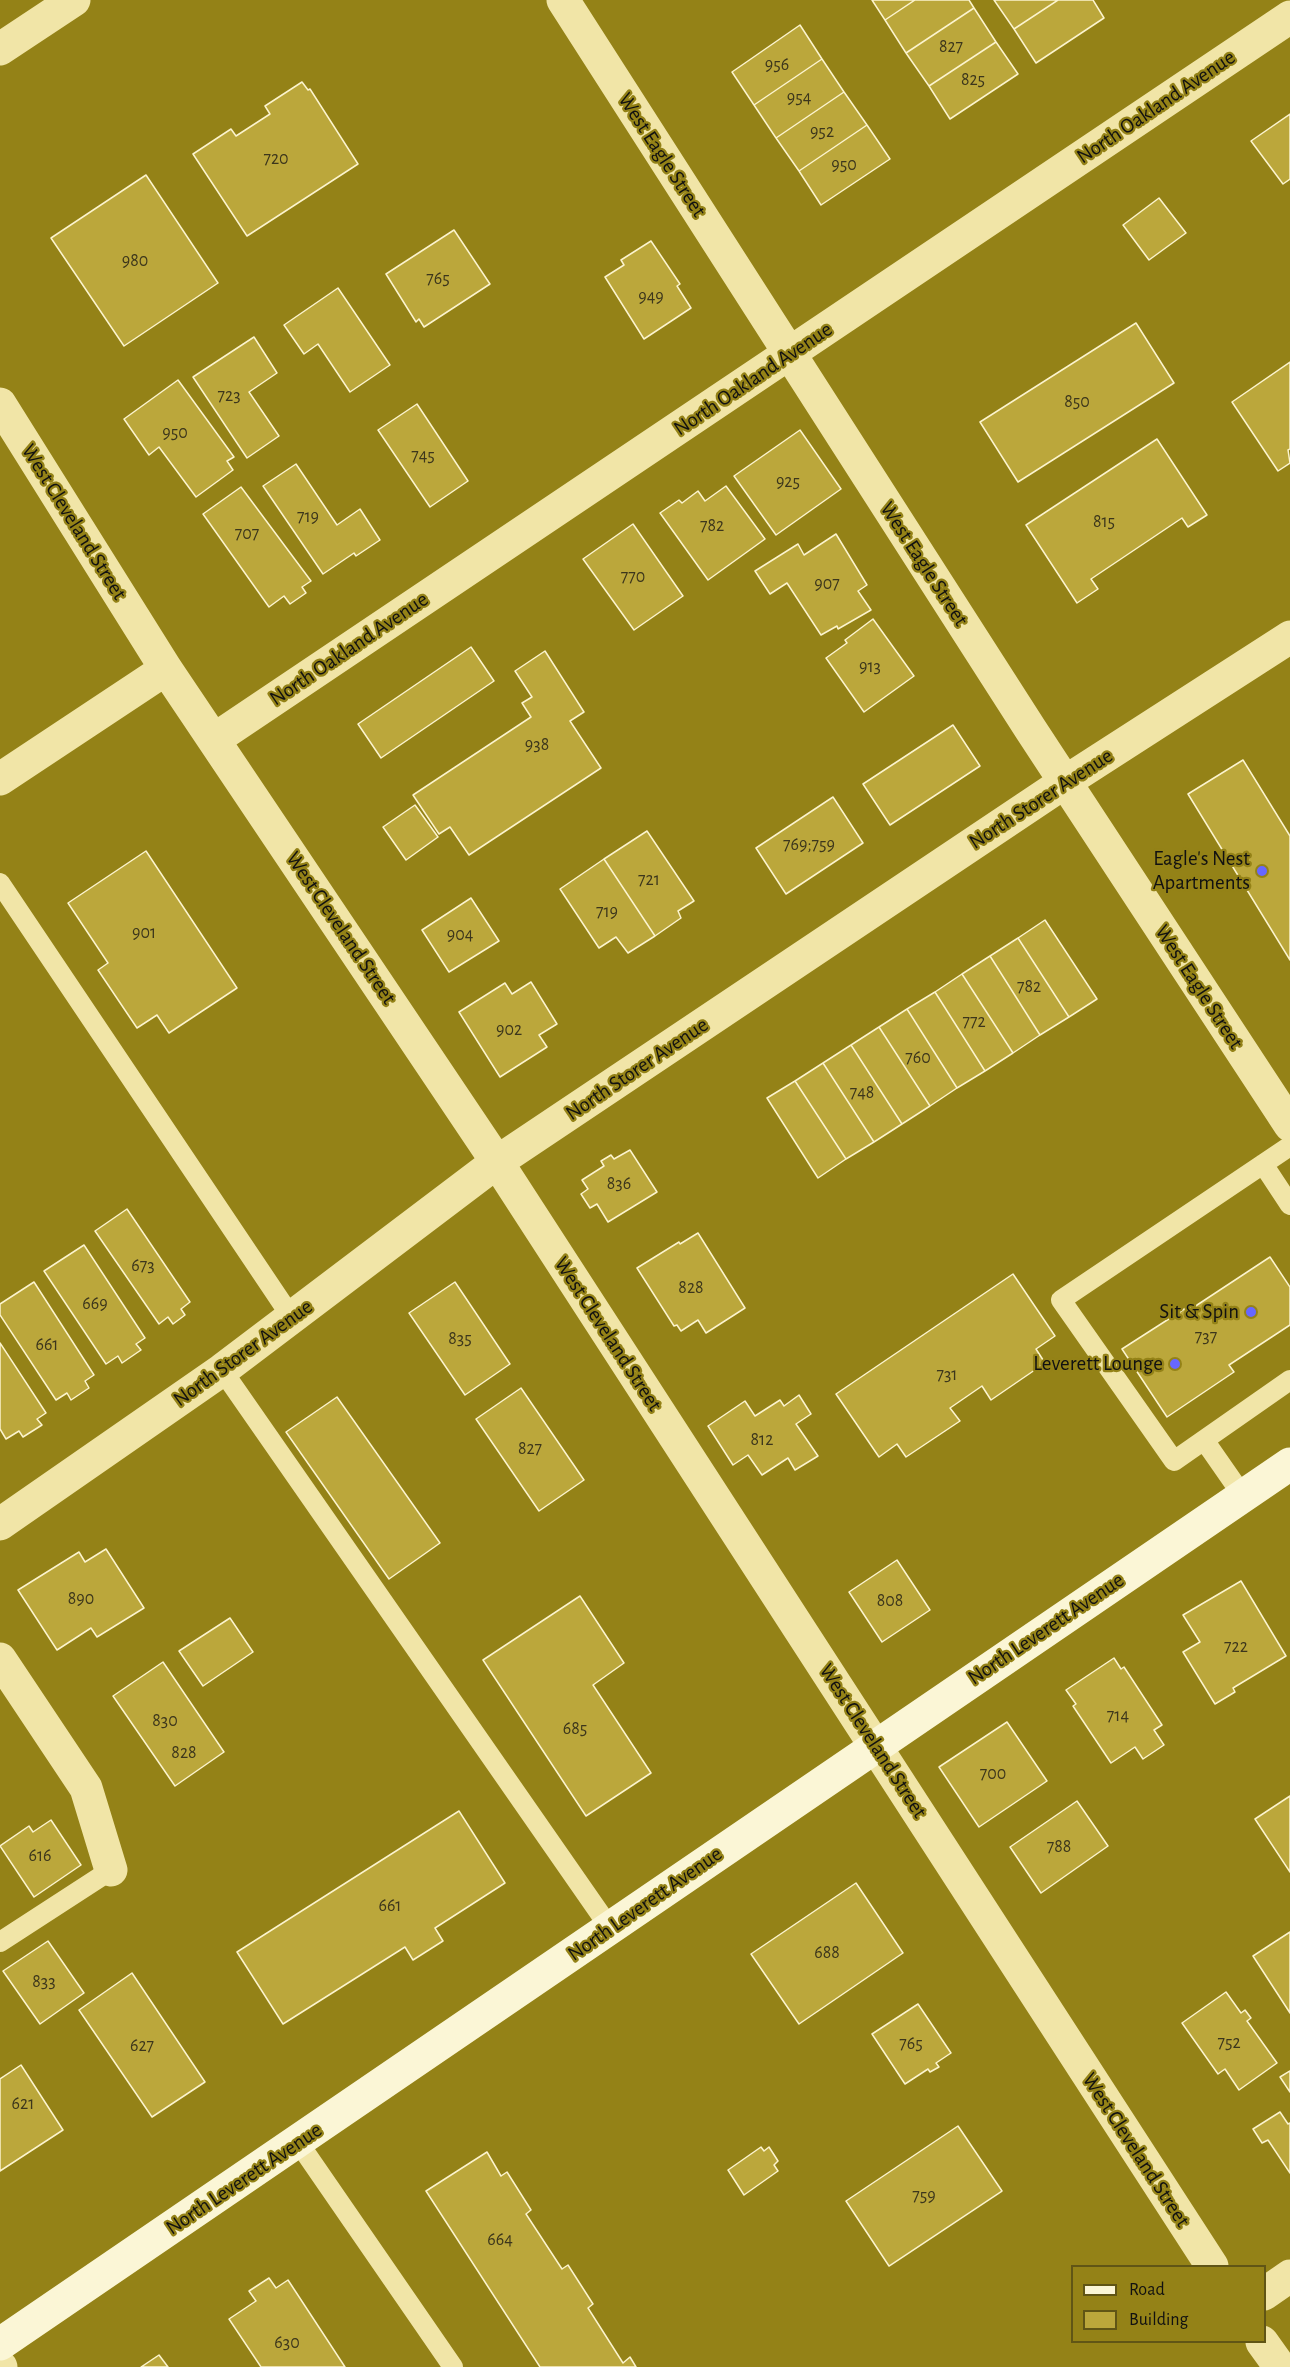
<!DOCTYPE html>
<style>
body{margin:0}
#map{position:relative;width:1290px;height:2367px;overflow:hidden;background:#948217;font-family:"Alegreya Sans",sans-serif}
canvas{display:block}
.legend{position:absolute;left:1071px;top:2265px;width:195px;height:78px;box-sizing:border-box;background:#948217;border:2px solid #605515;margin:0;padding:8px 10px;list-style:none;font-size:18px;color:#111}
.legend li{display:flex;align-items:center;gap:12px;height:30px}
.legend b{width:30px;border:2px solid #605515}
</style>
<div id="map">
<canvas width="1290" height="2367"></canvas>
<ul class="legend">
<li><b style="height:8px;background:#fbf6d6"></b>Road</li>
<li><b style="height:16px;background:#bba73b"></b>Building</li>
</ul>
</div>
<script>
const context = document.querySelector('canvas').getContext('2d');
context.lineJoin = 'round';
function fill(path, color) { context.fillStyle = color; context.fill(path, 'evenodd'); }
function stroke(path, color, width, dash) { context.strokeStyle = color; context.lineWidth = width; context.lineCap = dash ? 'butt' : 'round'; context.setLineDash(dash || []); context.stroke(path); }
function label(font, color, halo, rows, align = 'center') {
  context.font = font + ' "Alegreya Sans",sans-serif'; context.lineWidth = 4.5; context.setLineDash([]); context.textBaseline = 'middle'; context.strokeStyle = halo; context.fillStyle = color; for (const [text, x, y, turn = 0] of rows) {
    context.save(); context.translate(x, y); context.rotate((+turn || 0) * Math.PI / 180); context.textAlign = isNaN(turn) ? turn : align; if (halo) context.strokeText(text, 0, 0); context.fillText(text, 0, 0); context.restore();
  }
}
const building = new Path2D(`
 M872,0H915L885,20Z
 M915,0H969L974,8L906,53L885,20Z
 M994,0H1058L1014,29Z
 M1058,0H1093L1104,18L1036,63L1014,29Z
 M974,8L996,42L929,86L906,53Z
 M800,25L822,59L754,105L732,72Z
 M996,42L1018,74L950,119L929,86Z
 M822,59L844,92L776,138L754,105Z
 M302,82L308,90L310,89L358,164L247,236L193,154L231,129L236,136L270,114L265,106Z
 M844,92L867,125L799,171L776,138Z
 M1290,114V179L1283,184L1251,141Z
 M867,125L890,159L821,205L799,171Z
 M146,175L218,283L124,346L51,238Z
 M1159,198L1186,233L1149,260L1123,225Z
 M454,230L490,284L424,327L419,319L416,322L386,274Z
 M651,241L680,284L677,286L691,308L644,339L605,277L624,265L621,260Z
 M338,288L390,365L350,392L318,344L304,354L284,325Z
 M1136,323L1174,383L1018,482L980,422Z
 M254,337L277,373L249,392L279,436L247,458L193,377Z
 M1290,362V449L1288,450L1290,463L1278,471L1232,402Z
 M178,380L234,457L227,461L233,470L196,497L159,447L149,455L124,419Z
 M417,404L468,481L430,507L378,430Z
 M800,430L841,489L776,535L734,476Z
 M1157,439L1207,515L1188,527L1182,518L1091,579L1098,589L1077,603L1026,525Z
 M296,464L337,525L360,509L380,540L356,556L354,553L323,574L263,486Z
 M726,486L765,539L708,580L660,513L679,500L682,503L698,491L705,501Z
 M241,487L311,581L302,587L306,593L290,604L284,596L269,607L203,514Z
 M633,524L683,596L634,630L583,559Z
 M836,534L867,585L858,591L871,610L838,629L837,626L821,635L787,583L770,594L755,571L798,544L804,555Z
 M873,619L914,676L864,712L826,658L847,643L845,640Z
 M471,647L494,681L381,758L358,724Z
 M545,651L584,712L570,721L601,768L469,855L450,827L439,834L413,795L531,717L522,703L532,697L515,671Z
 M953,725L980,766L890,825L863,784Z
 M1243,760L1290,836V960L1188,794Z
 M833,797L863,843L786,894L756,848Z
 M415,805L438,837L406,860L383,827Z
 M647,831L694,901L678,911L681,918L655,936L604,859Z
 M146,851L237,988L169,1033L157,1015L137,1028L98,970L108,963L68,903Z
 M604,859L655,936L628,953L616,937L599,948L560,889Z
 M471,898L499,941L449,972L422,930Z
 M1045,920L1097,999L1069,1017L1018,938Z
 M1018,938L1069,1017L1040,1035L990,956Z
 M990,956L1040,1035L1013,1053L962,974Z
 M962,974L1013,1053L985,1071L935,992Z
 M531,982L557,1024L539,1035L547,1047L500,1077L459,1012L505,983L512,994Z
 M935,992L985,1071L957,1088L907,1009Z
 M907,1009L957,1088L930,1106L879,1027Z
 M879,1027L930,1106L902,1124L851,1045Z
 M851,1045L902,1124L874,1142L823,1063Z
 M823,1063L874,1142L846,1159L795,1081Z
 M795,1081L846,1159L818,1178L767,1098Z
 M630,1150L657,1192L608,1222L597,1204L590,1208L581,1194L588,1189L582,1180L604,1166L601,1161L611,1155L614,1159Z
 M127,1209L190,1302L181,1309L185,1315L173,1324L168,1317L159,1324L95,1231Z
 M698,1233L745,1308L706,1333L698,1320L681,1331L677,1325L674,1326L637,1268L679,1242L680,1244Z
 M84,1245L145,1338L136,1344L141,1350L122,1363L118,1356L106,1364L44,1271Z
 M1270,1257L1290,1287V1325L1229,1365L1234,1372L1167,1417L1122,1349L1189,1306L1191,1309Z
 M1013,1274L1055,1336L1036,1349L1045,1363L991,1400L982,1386L950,1408L960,1421L906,1457L897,1444L879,1457L836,1394Z
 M34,1282L94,1375L85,1381L89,1388L71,1400L67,1393L56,1400L0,1315V1304Z
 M455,1282L510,1364L465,1395L409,1313Z
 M0,1343L46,1413L37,1419L42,1425L23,1437L19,1431L6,1439L0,1429Z
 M521,1388L584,1480L539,1511L476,1419Z
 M799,1395L811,1414L796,1424L818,1456L795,1470L788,1458L762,1475L748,1455L733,1465L708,1426L745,1401L755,1416L780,1400L784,1406Z
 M337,1397L440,1543L389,1579L286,1432Z
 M106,1549L144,1608L97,1637L91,1628L57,1650L18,1590L79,1552L85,1562Z
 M897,1560L930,1610L882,1642L849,1592Z
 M1241,1581L1286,1656L1233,1688L1235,1692L1215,1704L1183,1652L1200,1642L1183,1615Z
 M580,1596L624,1663L593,1685L651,1773L586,1816L483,1660Z
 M230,1618L253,1652L203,1686L179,1651Z
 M1114,1658L1121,1669L1124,1667L1162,1725L1154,1730L1164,1745L1143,1759L1135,1747L1111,1763L1073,1706L1076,1704L1066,1690Z
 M163,1662L224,1752L175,1786L113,1696Z
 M1007,1722L1047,1781L979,1827L939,1767Z
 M1290,1796V1872L1255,1819Z
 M1077,1801L1108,1846L1041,1893L1010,1847Z
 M459,1811L505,1883L435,1928L443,1941L413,1960L405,1947L283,2024L237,1952Z
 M51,1820L81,1865L34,1897L0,1846L29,1826L33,1832Z
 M856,1883L903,1953L799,2024L751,1954Z
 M1290,1932V2013L1253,1956Z
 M48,1941L84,1993L40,2024L3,1971Z
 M132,1973L205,2082L152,2117L79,2010Z
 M1226,1992L1241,2013L1245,2010L1251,2018L1247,2021L1277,2063L1239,2090L1225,2069L1218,2074L1182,2023Z
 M918,2004L951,2053L936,2063L939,2067L930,2072L928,2069L905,2084L872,2034Z
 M21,2065L63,2130L0,2171V2079Z
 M1290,2071V2092L1280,2077Z
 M1280,2112L1288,2124L1290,2123V2173L1268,2140L1262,2143L1253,2129Z
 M958,2126L1002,2191L889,2266L846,2201Z
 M761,2147L764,2151L769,2147L778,2161L774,2165L778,2171L744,2195L728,2170Z
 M487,2152L501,2176L507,2172L531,2210L526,2214L562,2269L568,2265L593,2304L588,2308L623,2363L630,2357L636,2367H540L426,2191Z
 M269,2278L276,2288L288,2280L345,2367H261L229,2319L256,2301L249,2291Z
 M159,2355L168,2367H141Z`);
const lane = new Path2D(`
 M0,883L292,1318
 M1290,1146L1061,1300L1174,1461L1290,1380
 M1263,1164L1290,1205
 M222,1370L610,1928
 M1204,1440L1243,1496
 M0,1942L111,1870
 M298,2142L453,2367`);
const street = new Path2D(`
 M563,0L1031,730L1290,1125
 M0,49L74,0
 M0,404L166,669L497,1162L1212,2266
 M215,739L1290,17
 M0,779L166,669
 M0,1524L222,1370L497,1162L1065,782L1290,637
 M0,1659L86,1788L111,1870
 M1264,2294L1290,2276
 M1262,2342L1280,2367
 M0,2366L1,2367`);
const secondary = new Path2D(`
 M0,2344C431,2052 859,1756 1290,1464`);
const markers = [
 [1262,871,6,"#6767ff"],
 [1251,1312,6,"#6767ff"],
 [1175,1364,6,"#6767ff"]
];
const numberNames = [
 ["827",951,47],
 ["956",777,65],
 ["825",973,80],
 ["954",799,98],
 ["952",822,132],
 ["720",276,159],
 ["950",844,165],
 ["980",135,261],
 ["765",438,279],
 ["949",651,297],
 ["723",229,396],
 ["850",1077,402],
 ["950",175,433],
 ["745",423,456],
 ["925",788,482],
 ["719",308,517],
 ["815",1104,522],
 ["782",712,526],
 ["707",247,534],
 ["770",633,577],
 ["907",827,584],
 ["913",870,667],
 ["938",537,745],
 ["769;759",809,845],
 ["721",649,880],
 ["719",607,912],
 ["901",144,933],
 ["904",460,935],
 ["782",1029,987],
 ["772",974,1022],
 ["902",509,1030],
 ["760",918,1058],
 ["748",862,1093],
 ["836",619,1184],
 ["673",143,1266],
 ["828",691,1288],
 ["669",95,1304],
 ["737",1206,1337],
 ["835",460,1339],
 ["661",47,1345],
 ["731",947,1375],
 ["812",762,1440],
 ["827",530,1449],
 ["890",81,1599],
 ["808",890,1601],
 ["722",1236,1647],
 ["714",1118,1716],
 ["830",165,1721],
 ["685",575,1729],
 ["828",184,1753],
 ["700",993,1774],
 ["788",1059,1847],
 ["616",40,1856],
 ["661",390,1906],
 ["688",827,1953],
 ["833",44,1982],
 ["752",1229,2043],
 ["765",911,2044],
 ["627",142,2046],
 ["621",23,2104],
 ["759",924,2196],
 ["664",500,2240],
 ["630",287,2343]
];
const streetNames = [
 ["North Oakland Avenue",1156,107,-34],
 ["West Eagle Street",662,155,57],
 ["North Oakland Avenue",753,379,-34],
 ["West Cleveland Street",74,522,58],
 ["West Eagle Street",924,564,57],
 ["North Oakland Avenue",349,649,-34],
 ["North Storer Avenue",1041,799,-33],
 ["West Cleveland Street",341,928,56],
 ["West Eagle Street",1199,987,57],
 ["North Storer Avenue",637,1069,-34],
 ["West Cleveland Street",608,1334,57],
 ["North Storer Avenue",243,1353,-36],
 ["North Leverett Avenue",1046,1629,-34],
 ["West Cleveland Street",873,1741,57],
 ["North Leverett Avenue",645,1904,-35],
 ["West Cleveland Street",1136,2150,57],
 ["North Leverett Avenue",244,2179,-34]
];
const poiNames = [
 ["Eagle's Nest",1250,859],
 ["Apartments",1250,883],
 ["Sit & Spin",1239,1312],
 ["Leverett Lounge",1163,1364]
];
fill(building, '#bba73b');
stroke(building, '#fcf4ce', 1.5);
stroke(lane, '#f1e5a7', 20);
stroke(street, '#f1e5a7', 33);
stroke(secondary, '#fbf6d6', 33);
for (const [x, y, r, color] of markers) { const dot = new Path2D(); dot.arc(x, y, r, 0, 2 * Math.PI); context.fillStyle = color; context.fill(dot); stroke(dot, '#948217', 2); }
label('18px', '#3c361c', null, numberNames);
label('21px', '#111', '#948217', streetNames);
label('21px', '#111', '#948217', poiNames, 'right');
</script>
